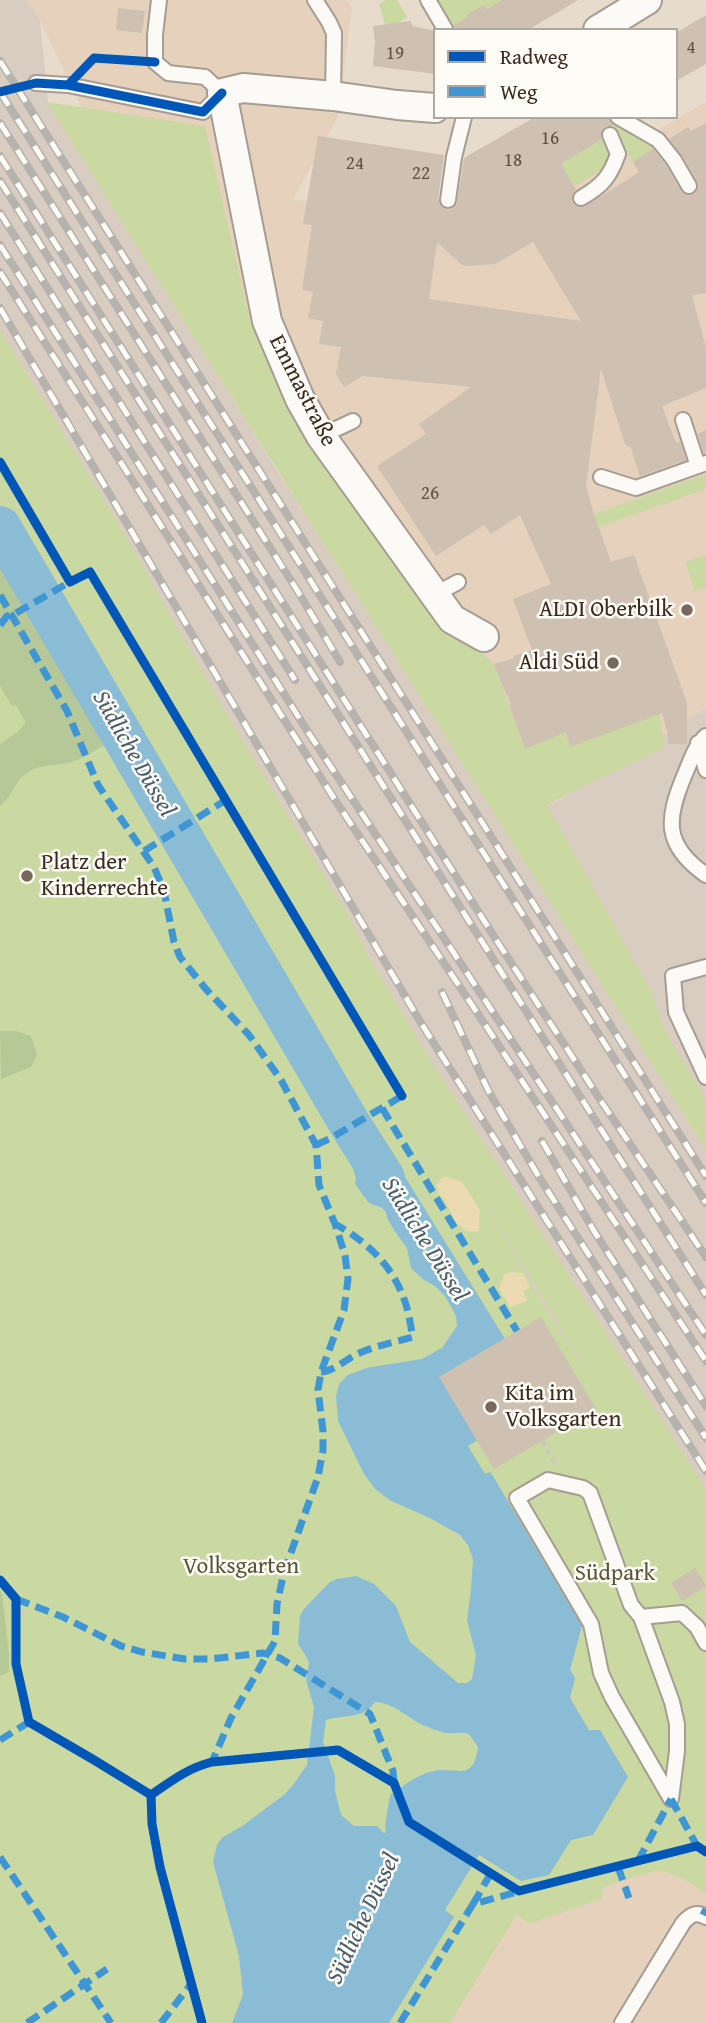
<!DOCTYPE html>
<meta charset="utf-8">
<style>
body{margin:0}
#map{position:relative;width:706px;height:2023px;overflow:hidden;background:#e7dbcb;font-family:"Gentium Book Plus",serif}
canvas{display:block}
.legend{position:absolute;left:433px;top:28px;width:245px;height:91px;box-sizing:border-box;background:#fdfcf7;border:2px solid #afa8a0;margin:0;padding:9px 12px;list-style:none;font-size:21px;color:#3b2a1e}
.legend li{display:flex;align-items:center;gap:14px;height:35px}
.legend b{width:35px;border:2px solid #afa8a0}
</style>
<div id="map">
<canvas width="706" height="2023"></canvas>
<ul class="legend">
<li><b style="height:9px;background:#0057b8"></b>Radweg</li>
<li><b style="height:9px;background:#3e96d5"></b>Weg</li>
</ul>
</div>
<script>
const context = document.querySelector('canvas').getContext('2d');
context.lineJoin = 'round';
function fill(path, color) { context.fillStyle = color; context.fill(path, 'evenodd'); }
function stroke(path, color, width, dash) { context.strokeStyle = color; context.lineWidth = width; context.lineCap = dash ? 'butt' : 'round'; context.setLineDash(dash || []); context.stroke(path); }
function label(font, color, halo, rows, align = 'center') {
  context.font = font + ' "Gentium Book Plus",serif'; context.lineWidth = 5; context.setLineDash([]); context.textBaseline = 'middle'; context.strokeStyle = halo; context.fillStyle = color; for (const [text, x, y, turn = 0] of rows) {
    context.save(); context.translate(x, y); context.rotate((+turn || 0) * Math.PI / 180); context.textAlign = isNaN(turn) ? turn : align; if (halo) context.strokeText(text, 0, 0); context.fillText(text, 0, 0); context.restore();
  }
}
const built = new Path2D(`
 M26,0H347L352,8L338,116L293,200L519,211L706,102V708L532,817L119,186L40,20Z
 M655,1871H664L675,1875L706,1893V2023H446L514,1912Z`);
const industrial = new Path2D(`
 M0,0H26L40,20L48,102L278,472L504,827L706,1150V1533L662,1492L547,1311L430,1110L0,383Z
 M706,708V1102L532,817Z`);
const green = new Path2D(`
 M386,0H397L407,17L398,23L385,25L379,4Z
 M437,0H502L487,9L484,5L467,15L469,19L454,29Z
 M47,102L205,126L251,325L310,442L442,629L480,652L494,664L524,748L658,699L664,748L547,804L652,993L665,1031L706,1100V1150C487,800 265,453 47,102Z
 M610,122L654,149L633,162Z
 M604,138C610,149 611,155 607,167L555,197L508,195Z
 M0,330L114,516L223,708L347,913L368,956L439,1073L706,1489V1893C690,1884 674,1871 655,1871L603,1887L602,1899L531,1923L516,1915L450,2023H0ZM471,1178L588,1373V1374L547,1311Z
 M706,474V489L599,527L594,514Z
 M706,555V587L695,591L685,562Z`);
const forest = new Path2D(`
 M0,543L88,693L116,736C102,746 86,758 69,763C54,766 40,764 27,773C14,781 14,795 0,806V744L19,731L26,722L16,705L12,706L0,686Z
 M0,1031H16L31,1036L37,1055L31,1067L1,1079Z
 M0,1591L2,1594L9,1654V1672L0,1676Z`);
const sand = new Path2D(`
 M444,1176L462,1182L480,1210L479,1231C457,1236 452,1213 443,1198L439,1194L436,1185Z
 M512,1272L523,1273L530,1288L523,1291L527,1301L510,1307L499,1289L504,1274Z`);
const water = new Path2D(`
 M370,1120L505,1339L440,1377L477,1440L468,1446L485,1474L490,1472L493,1476L582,1626L570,1670L575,1678L570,1698L589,1730H600L628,1777L593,1835L571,1840L549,1875L521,1881L479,1855L445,1910L454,1917L389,2023H232L243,1995L239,1956L213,1862L217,1845L222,1838L245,1824L285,1794L293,1785L307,1765L314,1707L306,1680L309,1663L306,1656L298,1644L300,1616L303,1610L330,1582L337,1579L356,1576L374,1584L396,1606L410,1642L458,1683H467L472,1679L476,1655L467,1620L471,1590L473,1559L468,1545L460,1535L430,1518L391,1501L375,1489L364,1474L338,1421L336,1397L339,1384L348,1375L366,1368L422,1359L442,1348L457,1326L456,1316L445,1296L435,1286L424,1280L411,1268L407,1248L394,1230L387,1218L386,1212L382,1208L369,1203L355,1184L356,1178L342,1136ZM375,1702C395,1703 407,1718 425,1726C433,1729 444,1734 452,1733C459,1733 462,1732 469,1734L478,1747C477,1755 475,1767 466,1770C459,1773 444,1768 434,1771C418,1774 403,1786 390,1795L385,1825L386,1832L384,1833L377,1826H354L342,1816L340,1811L335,1791V1776L323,1742L326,1720C344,1714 363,1720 375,1702Z`);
const river = new Path2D(`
 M0,527L351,1126L384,1178`);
const building = new Path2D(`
 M502,0H578L528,30H455L454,25L468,17L466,15L484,5L487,9Z
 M118,8L145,11L142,33L116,30Z
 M706,15V64L676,81V33Z
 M410,21L413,26L435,31V74L373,66L375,42L373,26Z
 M535,117H608L613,126H607L603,129L601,133V140L561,164L576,190L572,194V202L580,208L586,206L639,172L633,162L653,149L666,165L681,191L688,196L694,194L699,187L697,181L682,155L669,139L688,127L691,131L706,123V293L692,295L706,348V388L662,406L676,443L680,441L686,460L640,476L631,448L625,444L601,369L586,486L594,514L611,562L634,555L687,703V744H668V735L662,713L570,747L566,732L525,749L509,705L511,704L500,680L494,664L514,658L513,656L532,650L513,599L551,584L520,515L491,534L484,525L436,556L377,466L426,434L419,424L471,387L363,376L344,387L336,374L341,347L319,344L323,321L308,318L313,292L302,290L312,225L303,224L318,136L444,155L438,199L442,207L447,210L452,209L457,202L464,158ZM437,242L462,265L467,266L495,264L533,242L581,321L429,299Z
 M706,430V454H704L698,434Z
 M541,1317L596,1409L494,1469L439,1377Z
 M695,1568L706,1586L682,1601L671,1583Z`);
const path = new Path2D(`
 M542,1441L556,1464`);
const lane = new Path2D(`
 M315,0L329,22L334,33L333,96
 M428,0L445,29
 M36,83L68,85L203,112L222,93L205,77L168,73L155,62V35L159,0
 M618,117L658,140L674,160L689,186
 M581,198C602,186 610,177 618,154L610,135
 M448,200L454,157L464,117
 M683,420L698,466
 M321,436L353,421
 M601,477L636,488L706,463
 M434,595L458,582
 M706,736C695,746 691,760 685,774C666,819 663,845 706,875
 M698,743L706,770
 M706,967L673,976L676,1012L706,1077
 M548,1480L583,1488L590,1493L631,1605L641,1617L672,1702L677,1724V1751L671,1799L612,1697L601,1673L591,1624L517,1498Z
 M641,1617L682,1613L697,1627L706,1643
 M622,2023L683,1923C690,1915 696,1911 706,1917`);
const street = new Path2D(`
 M598,30L647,0
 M435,108L397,105L333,96L243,88L222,93L267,321L300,399L321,436L452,619L484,637`);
const rail = new Path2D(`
 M0,61L706,1176
 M0,92L706,1203
 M0,123L297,590L340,662
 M0,156L495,938L601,1101L706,1257
 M0,181L706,1295
 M0,213L295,680
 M0,245L310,735L706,1335
 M0,272L337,803L486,1026L706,1361
 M0,308L421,1023L706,1471
 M442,992L489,1092L539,1177L706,1438
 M542,1141L594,1231L706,1406`);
const quiet = new Path2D(`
 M0,595L67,711L98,785L154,867L164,891L174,942L180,957L205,988L249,1035L281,1080L316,1145L319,1185L335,1224L345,1255L348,1279L344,1310L321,1372L318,1390L323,1431V1450L318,1477L284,1572L277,1604L275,1641L231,1718L212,1762
 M0,625L7,616L16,613L70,582
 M144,851L226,800
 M382,1108L517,1331
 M316,1145L331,1138L402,1096L399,1091
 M321,1372C334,1371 345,1360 357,1354C375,1346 394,1342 413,1337C410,1324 409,1311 404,1299C392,1265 366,1241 335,1224
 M16,1599L63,1617L121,1646L142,1652L185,1659H210L263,1653L280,1658L370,1714L393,1771L394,1783
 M0,1740L29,1722
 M671,1799L697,1846L702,1850
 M0,1857L111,2023
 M638,1861L671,1799
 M618,1867L629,1898
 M473,1904L491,1873
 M703,1915L706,1909
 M27,2023L107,1969
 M161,2023L191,1984
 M400,2023L473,1904L521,1891`);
const cycleway = new Path2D(`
 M68,85L94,58L155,62
 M0,92L36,83L68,85L203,112L222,93
 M0,462L70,582L90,572L402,1096
 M0,1580L16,1599V1664L29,1722L94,1760L151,1795
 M151,1795C171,1781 188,1768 212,1762L338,1750L394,1783L409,1822L519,1891L697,1846L706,1852
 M151,1795L152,1824L160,1867L202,2023`);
const markers = [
 [687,610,7,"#77685b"],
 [613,663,7,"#77685b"],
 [27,876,7,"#77685b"],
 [491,1407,7,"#77685b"]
];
const numberNames = [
 ["4",691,48],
 ["19",395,54],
 ["16",550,139],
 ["18",513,161],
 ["24",355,164],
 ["22",421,174],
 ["26",430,494]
];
const streetNames = [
 ["Emmastraße",302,391,63]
];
const poiNames = [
 ["ALDI Oberbilk",673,610],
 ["Aldi Süd",599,663],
 ["Platz der",41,863,"left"],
 ["Kinderrechte",41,889,"left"],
 ["Kita im",505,1394,"left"],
 ["Volksgarten",505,1420,"left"]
];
const parkNames = [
 ["Volksgarten",241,1567],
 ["Südpark",615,1574]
];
const waterNames = [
 ["Südliche Düssel",133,754,60],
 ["Südliche Düssel",424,1240,58],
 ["Südliche Düssel",364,1919,-65]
];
fill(built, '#e5d1bc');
fill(industrial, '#d9cdc1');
fill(green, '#cad8a1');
fill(forest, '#b6c798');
fill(sand, '#ebdab2');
fill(water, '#8abcd6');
stroke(river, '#8abcd6', 42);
fill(building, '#cec1b1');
stroke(lane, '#a69c91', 18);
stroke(street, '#a69c91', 32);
stroke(path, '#cbc7c2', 4.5, [5, 5]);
stroke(lane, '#fbfaf7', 14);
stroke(street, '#fbfaf7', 28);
stroke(rail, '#b6b2ae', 8);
stroke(rail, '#fdfcf7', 5, [16]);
stroke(quiet, '#3e96d5', 7, [14, 7]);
stroke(cycleway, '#0057b8', 9);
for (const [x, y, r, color] of markers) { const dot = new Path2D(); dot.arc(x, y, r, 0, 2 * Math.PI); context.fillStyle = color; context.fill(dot); stroke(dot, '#fdfcf7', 2.5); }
label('19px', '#605043', null, numberNames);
label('23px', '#3b2a1e', '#fdfcf7', streetNames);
label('23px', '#3b2a1e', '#fdfcf7', poiNames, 'right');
label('23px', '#595536', '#fdfcf7', parkNames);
label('italic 24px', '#4b5f6a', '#fdfcf7', waterNames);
</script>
